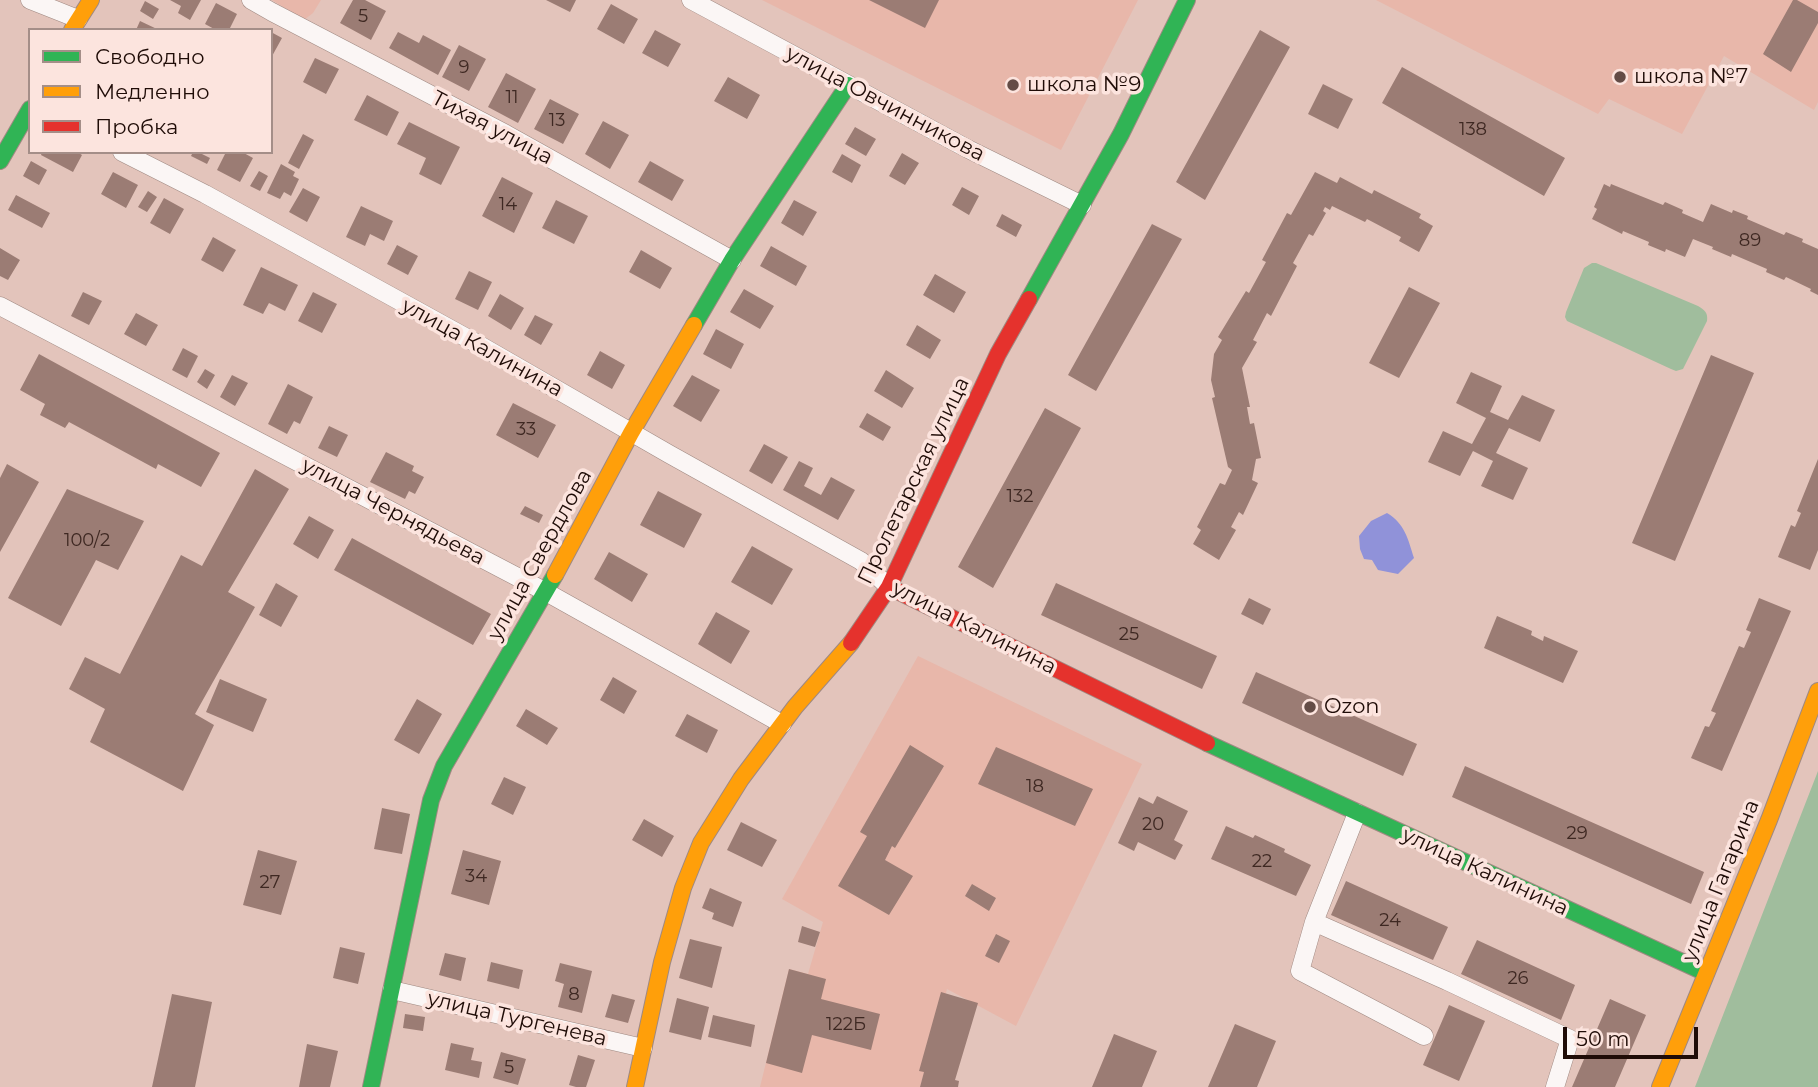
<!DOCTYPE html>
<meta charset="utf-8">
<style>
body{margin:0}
#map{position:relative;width:1818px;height:1087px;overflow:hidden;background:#e3c4bb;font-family:Montserrat,sans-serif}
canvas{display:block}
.legend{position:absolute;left:28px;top:28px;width:245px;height:126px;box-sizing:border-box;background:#fce4de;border:2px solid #a48e88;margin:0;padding:9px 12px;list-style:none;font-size:21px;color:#1f0c07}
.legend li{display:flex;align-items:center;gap:14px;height:35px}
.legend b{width:35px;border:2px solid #a48e88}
.scale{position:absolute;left:1563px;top:1027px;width:135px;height:32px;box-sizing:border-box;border:4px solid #1f0c07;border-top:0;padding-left:9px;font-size:21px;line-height:24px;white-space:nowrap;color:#1f0c07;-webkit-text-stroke:5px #fce4de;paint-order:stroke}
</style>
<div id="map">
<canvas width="1818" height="1087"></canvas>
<ul class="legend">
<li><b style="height:9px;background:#30b455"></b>Свободно</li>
<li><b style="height:9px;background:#ff9f0a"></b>Медленно</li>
<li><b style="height:9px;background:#e5322d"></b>Пробка</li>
</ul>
<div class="scale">50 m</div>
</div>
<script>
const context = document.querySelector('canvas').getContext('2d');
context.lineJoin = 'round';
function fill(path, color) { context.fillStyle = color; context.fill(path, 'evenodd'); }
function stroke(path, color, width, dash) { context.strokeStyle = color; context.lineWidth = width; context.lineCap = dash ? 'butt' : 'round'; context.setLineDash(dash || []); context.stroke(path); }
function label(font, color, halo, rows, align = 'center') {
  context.font = font + ' Montserrat,sans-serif'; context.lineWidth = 7; context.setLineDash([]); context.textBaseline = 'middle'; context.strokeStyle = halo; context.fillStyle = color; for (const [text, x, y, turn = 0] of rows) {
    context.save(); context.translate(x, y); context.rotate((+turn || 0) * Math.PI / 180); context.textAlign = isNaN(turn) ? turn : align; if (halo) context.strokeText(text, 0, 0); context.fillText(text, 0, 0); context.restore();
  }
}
const built = new Path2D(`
 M272,0H321L313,13L304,20Z
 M762,0H1138L1061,150Z
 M1376,0H1818V102L1814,110L1724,56L1682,134L1609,99L1598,114Z
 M918,656L1142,764L1016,1026L947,989L920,1087H760L789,969L808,974L823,922L782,899Z`);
const green = new Path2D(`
 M1592,263H1596L1698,306C1705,310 1708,313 1707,321L1683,369L1676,371L1671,369L1567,321L1565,317L1566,312L1584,268Z
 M1818,771V1087H1695Z`);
const water = new Path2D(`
 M1387,513C1405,524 1408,539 1414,558L1398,574L1378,570L1372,560L1364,559L1360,549L1359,536L1371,521Z`);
const building = new Path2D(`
 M170,0H201L190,20L178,13L181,6Z
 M353,0H365L386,11L371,40L340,23Z
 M546,0H576L570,12Z
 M869,0H939L925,28Z
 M1793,0H1797L1818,12V23L1791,72L1763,54Z
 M145,1L159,9L153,19L140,11Z
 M216,3L237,14L229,30H216L205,24Z
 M611,4L638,19L624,44L597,29Z
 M140,21L159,30H136Z
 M655,30L681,44L668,67L642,53Z
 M1260,30L1290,47L1205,200L1176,182Z
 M271,32L282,38L271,58Z
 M398,32L419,43L423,35L451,50L438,75L389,48Z
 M459,45L486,59L469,91L442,77Z
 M315,58L339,69L326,94L303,82Z
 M1402,67L1565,158L1544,196L1382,103Z
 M506,73L536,89L518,123L488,107Z
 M728,77L760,95L747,119L714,101Z
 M1323,84L1353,99L1338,129L1308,114Z
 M367,95L399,112L387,136L354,120Z
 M550,99L579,114L563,144L534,129Z
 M603,121L629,135L610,169L585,154Z
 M409,122L460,147L441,185L419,174L426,158L397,144Z
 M855,127L876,139L866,156L845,144Z
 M303,134L314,140L299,169L288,163Z
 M42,152H77L82,155L73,172L41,155Z
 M193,152H204L202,154L210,158L207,164L191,156Z
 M226,152H242L253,158L240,182L217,170Z
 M902,153L919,163L905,185L889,176Z
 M842,154L861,165L852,183L832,172Z
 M31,161L47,170L39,185L23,176Z
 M650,161L684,180L672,201L638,182Z
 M281,164L295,172L293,176L299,179L291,196L284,192L280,199L267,193Z
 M259,171L268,176L260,191L250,186Z
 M113,172L138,185L126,208L101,194Z
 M1315,172L1337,183L1340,177L1372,194L1374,190L1421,214L1419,218L1433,226L1419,252L1399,241L1401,237L1367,219L1365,222L1332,206L1330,210L1325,207L1323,211L1326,213L1313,236L1309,234L1293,263L1297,266L1271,316L1267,313L1253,340L1257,342L1242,368L1250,407H1247L1250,424L1254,423L1261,458L1256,459L1252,480L1258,483L1243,515L1239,512L1231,527L1236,530L1219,560L1193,544L1201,530L1197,527L1220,483L1225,485L1232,470L1228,467L1212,398L1215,397L1211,380L1214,354L1222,340L1218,337L1246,291L1249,293L1266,262L1262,260L1287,213L1291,215Z
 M502,177L533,193L514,233L482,216Z
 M1604,184L1610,187L1611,184L1663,205L1665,202L1683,210L1682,213L1703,222L1711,204L1732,213L1733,210L1748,216L1747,219L1784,235L1786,232L1803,239L1802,242L1818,249V295L1810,291L1811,289L1786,277L1784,280L1766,272L1767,269L1732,254L1731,257L1712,249L1713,247L1693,239L1685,257L1666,249L1665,252L1648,245L1649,242L1623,231L1622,234L1592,219L1597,209L1594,207Z
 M962,187L979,196L969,215L952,205Z
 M303,188L320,197L307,222L289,212Z
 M148,191L157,197L147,212L138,207Z
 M16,195L50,213L42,228L8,210Z
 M164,198L184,209L170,234L150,223Z
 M556,200L588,216L574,244L542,228Z
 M794,200L817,212L803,236L781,223Z
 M361,206L393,221L384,241L370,234L365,246L346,237Z
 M1002,214L1022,225L1016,237L996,226Z
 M1152,224L1182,239L1096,391L1068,375Z
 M213,237L236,250L223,272L201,260Z
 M397,245L418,256L408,275L387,264Z
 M771,246L807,266L796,286L760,266Z
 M0,248L20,260L8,280L0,276Z
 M641,250L672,268L660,289L629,272Z
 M261,267L298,285L285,311L269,303L263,314L243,305Z
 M469,271L492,282L478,310L455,299Z
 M935,274L966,292L954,313L923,295Z
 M1409,287L1440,303L1399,378L1369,363Z
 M744,289L774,306L760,329L730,312Z
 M83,292L102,301L89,325L71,316Z
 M313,292L337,304L322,333L298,321Z
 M500,294L524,308L511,330L488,316Z
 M136,313L158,325L146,346L124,334Z
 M535,315L553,324L541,345L524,335Z
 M917,325L941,340L930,359L906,345Z
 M716,329L744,344L731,369L703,354Z
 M183,348L198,356L187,378L172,370Z
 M600,351L625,365L612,389L587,375Z
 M39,354L220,453L201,487L158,464L156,469L69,422L65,428L40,415L45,404L20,390Z
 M1711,355L1754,373L1675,561L1632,543Z
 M205,369L215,375L207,389L197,382Z
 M886,370L914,388L902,408L874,391Z
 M1471,372L1502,386L1490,412L1508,420L1522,395L1555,410L1540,442L1509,428L1496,453L1528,468L1513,500L1481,486L1493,461L1473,451L1460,476L1428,462L1443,431L1472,444L1486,418L1456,403Z
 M232,375L248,383L235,406L220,397Z
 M692,375L720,390L701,422L673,406Z
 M288,384L313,397L300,424L294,421L287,434L268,424Z
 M513,403L556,425L538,458L496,435Z
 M1045,408L1081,428L993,588L958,567Z
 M867,413L891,427L883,441L859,427Z
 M329,426L348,435L337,457L318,448Z
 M764,444L788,457L772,484L749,471Z
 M386,452L414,466L412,471L424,477L415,494L409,491L405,499L370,482Z
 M1818,459V550L1810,570L1778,557L1791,525L1795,527L1801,513L1797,511Z
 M799,461L813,468L804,486L821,495L831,477L855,490L838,520L783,490Z
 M7,464L39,482L0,552V478Z
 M255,469L289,489L228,592L255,607L195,714L214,725L183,791L90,742L105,709L69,689L85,657L120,674L181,555L202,566Z
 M67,489L144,521L118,570L96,560L61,626L8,598Z
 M658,491L702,514L684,548L640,525Z
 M525,506L543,515L539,523L520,514Z
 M309,516L334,530L318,559L293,544Z
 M352,538L491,614L473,645L334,570Z
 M752,546L793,569L772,605L731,582Z
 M609,552L648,574L632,602L594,579Z
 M276,583L298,596L281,627L259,615Z
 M1056,583L1217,656L1202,689L1041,615Z
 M1249,598L1271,609L1263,625L1241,614Z
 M1759,598L1791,611L1722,771L1691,758L1705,726L1709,727L1716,713L1711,711L1739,646L1744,648L1751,632L1746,630Z
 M716,612L750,631L731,664L698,644Z
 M1497,616L1532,631L1531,635L1543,641L1544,636L1578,651L1563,683L1484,648Z
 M1256,672L1417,744L1403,776L1242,703Z
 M613,677L637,691L624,714L600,700Z
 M220,679L267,699L253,732L206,712Z
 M417,699L442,714L419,754L394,740Z
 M526,709L558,728L547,745L516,726Z
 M687,714L718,730L707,753L675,736Z
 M910,745L944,766L895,848L892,846L885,860L913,876L889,915L838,886L867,836L860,832Z
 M996,747L1093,789L1075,826L978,784Z
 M1465,766L1704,872L1691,904L1452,797Z
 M504,777L526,787L513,815L491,804Z
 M1157,796L1188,811L1174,840L1183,845L1175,860L1138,842L1134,851L1118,843L1139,797L1153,804Z
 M382,808L410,814L402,854L374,849Z
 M644,819L674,836L662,857L632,840Z
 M741,822L777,840L762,867L727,850Z
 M1226,826L1253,838L1255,835L1285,849L1284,852L1311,865L1296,896L1211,859Z
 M258,850L297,861L281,915L243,905Z
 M463,850L501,861L489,905L451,894Z
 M1346,881L1448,927L1433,960L1331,915Z
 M972,884L996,898L989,911L965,896Z
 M710,888L742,902L733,927L712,919L714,913L702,908Z
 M802,926L820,932L815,947L798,942Z
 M996,934L1010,941L999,963L985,956Z
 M690,939L722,947L712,988L679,978Z
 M1477,940L1575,985L1561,1020L1461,974Z
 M340,947L365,953L358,984L333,978Z
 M445,953L466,958L461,981L439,975Z
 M491,962L523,970L519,989L487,981Z
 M560,963L592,971L582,1013L558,1007L564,984L555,981Z
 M789,969L826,979L821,999L880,1014L871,1050L812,1035L802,1073L766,1063Z
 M941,992L978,1003L955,1080L959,1081L958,1087H920L924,1072L919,1071Z
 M172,994L212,1002L195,1087H152Z
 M612,994L635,1000L628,1023L605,1017Z
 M677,998L709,1007L701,1040L669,1032Z
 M1610,999L1646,1015L1615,1087H1572Z
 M1449,1005L1485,1021L1459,1081L1423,1065Z
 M405,1014L425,1017L423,1031L403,1028Z
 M713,1015L755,1025L751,1047L708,1037Z
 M1235,1024L1276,1041L1257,1087H1208Z
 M1114,1034L1157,1051L1142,1087H1092Z
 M451,1043L474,1048L471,1060L482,1062L479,1078L445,1070Z
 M307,1044L338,1051L330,1087H299Z
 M501,1052L526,1059L518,1085L493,1078Z
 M578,1055L595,1060L586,1087H576L569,1085Z`);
const street = new Path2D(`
 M30,0L78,19
 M251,0L272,12L506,134L732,260
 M691,0L968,149L1082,205
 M122,152L205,194L476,343L669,454L861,561L889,587
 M0,306L546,592L782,724
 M1357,813L1314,922L1447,981L1570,1039L1555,1087
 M1314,922L1300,971L1424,1036
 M392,990L643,1048`);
const fast = new Path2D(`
 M0,161L30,109
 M1029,299L1121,134L1187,0
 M694,325L732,260L848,85
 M1207,743L1706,973
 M371,1087L431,800L444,766L555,575`);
const slow = new Path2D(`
 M72,30L91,0
 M555,575L631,433L694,325
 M635,1087L662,962L683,888L701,843L741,779L795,707L851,643
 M1660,1087L1769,820L1818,691`);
const jam = new Path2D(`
 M889,587L1207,743
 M851,643L889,587L998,354L1029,299`);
const markers = [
 [1620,77,7,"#644c46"],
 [1013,85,7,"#644c46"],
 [1310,707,7,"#644c46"]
];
const numberNames = [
 ["5",363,17],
 ["9",464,68],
 ["11",512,98],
 ["13",557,121],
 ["138",1473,130],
 ["14",508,205],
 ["89",1750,241],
 ["33",526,430],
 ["132",1020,497],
 ["100/2",87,541],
 ["25",1129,635],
 ["18",1035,787],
 ["20",1153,825],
 ["29",1577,834],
 ["22",1262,862],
 ["34",476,877],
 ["27",270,883],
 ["24",1390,921],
 ["26",1518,979],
 ["8",574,995],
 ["122Б",846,1025],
 ["5",509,1068]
];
const poiNames = [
 ["школа №7",1634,77],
 ["школа №9",1027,85],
 ["Ozon",1324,707]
];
const streetNames = [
 ["улица Овчинникова",885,104,28],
 ["Тихая улица",492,128,28],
 ["улица Калинина",482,348,29],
 ["Пролетарская улица",914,481,-64],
 ["улица Чернядьева",393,512,28],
 ["улица Свердлова",540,555,-61],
 ["улица Калинина",974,628,27],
 ["улица Калинина",1485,872,25],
 ["улица Гагарина",1721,881,-68],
 ["улица Тургенева",517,1019,13]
];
fill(built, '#e8b7aa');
fill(green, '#a0bd9d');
fill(water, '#9092d9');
fill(building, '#9b7c74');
stroke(street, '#9f8982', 19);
stroke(fast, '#9f8982', 18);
stroke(slow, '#9f8982', 18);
stroke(jam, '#9f8982', 18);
stroke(street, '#fbf6f5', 18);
stroke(fast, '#30b455', 16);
stroke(slow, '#ff9f0a', 16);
stroke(jam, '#e5322d', 16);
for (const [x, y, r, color] of markers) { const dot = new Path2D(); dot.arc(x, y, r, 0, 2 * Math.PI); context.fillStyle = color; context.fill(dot); stroke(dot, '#fce4de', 2.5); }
label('18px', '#3e2822', null, numberNames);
label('21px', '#1f0c07', '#fce4de', poiNames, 'left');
label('21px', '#1f0c07', '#fce4de', streetNames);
</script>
